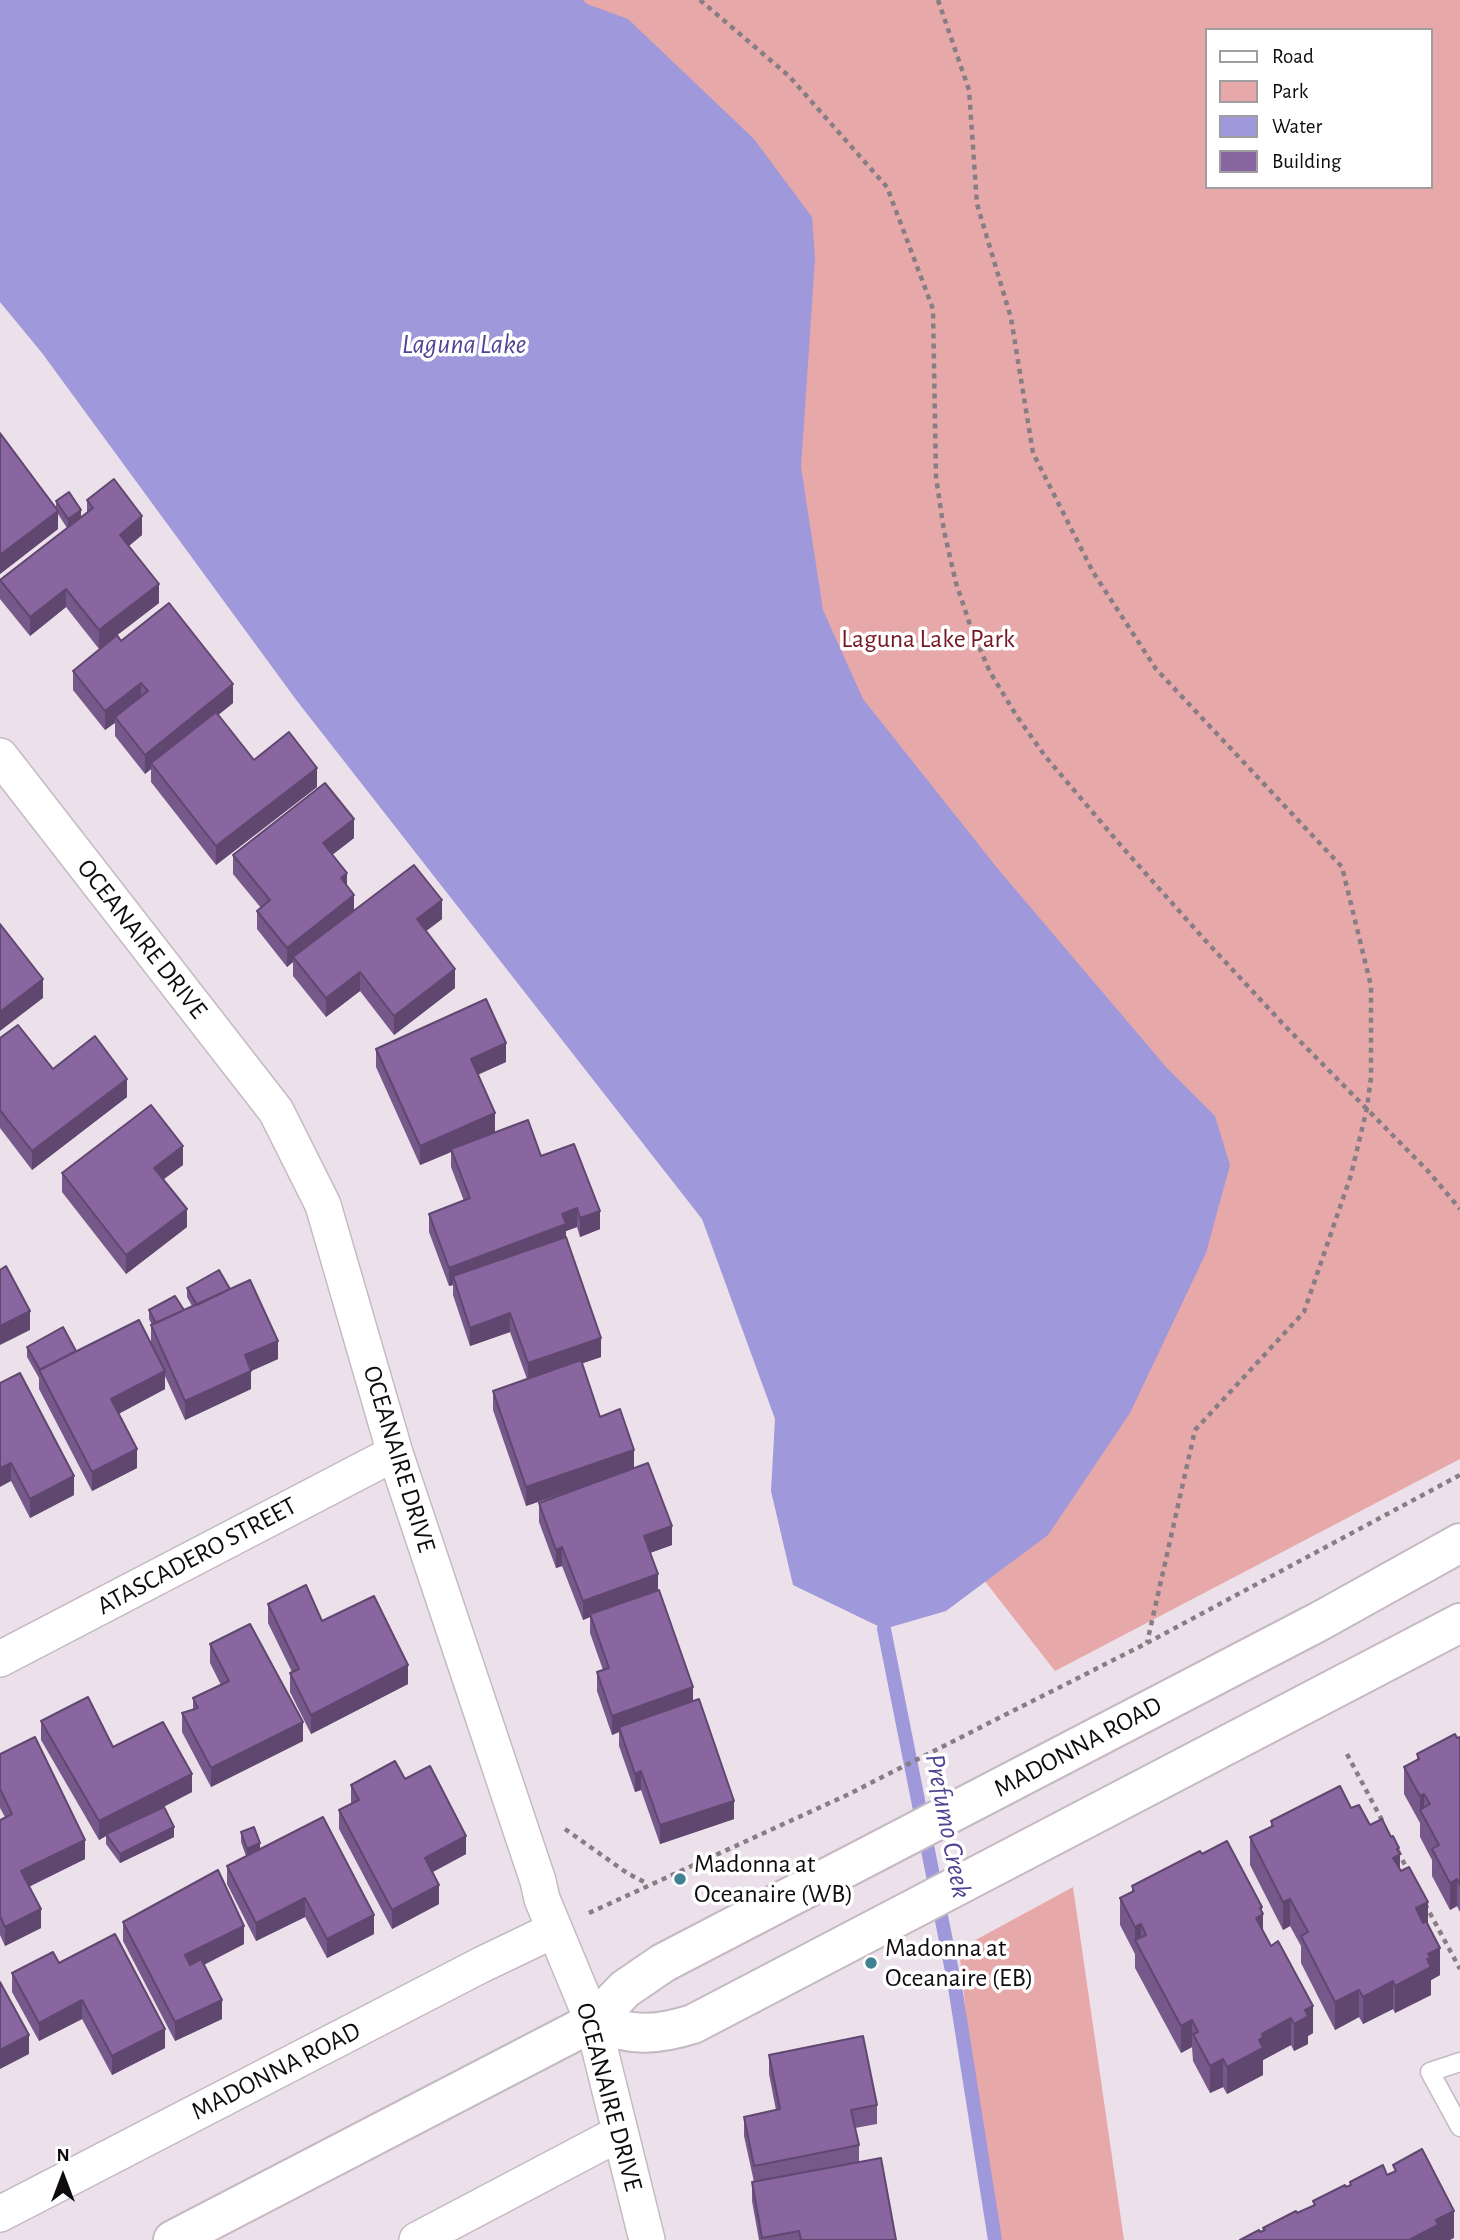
<!DOCTYPE html>
<style>
body{margin:0}
#map{position:relative;width:1460px;height:2240px;overflow:hidden;background:#ece1ea;font-family:"Alegreya Sans",sans-serif}
canvas{display:block}
.legend{position:absolute;left:1205px;top:28px;width:228px;height:161px;box-sizing:border-box;background:#fff;border:2px solid #9f9d9f;margin:0;padding:9px 12px;list-style:none;font-size:21px;color:#0f0b0e}
.legend li{display:flex;align-items:center;gap:14px;height:35px}
.legend b{width:35px;border:2px solid #9f9d9f}
.north{position:absolute;left:28px;top:2142px;width:70px;height:70px;-webkit-text-stroke:5px #fff;paint-order:stroke;rotate:0deg;font-size:19px;font-weight:700;line-height:28px;text-align:center;color:#0f0b0e}
.north::after{content:'';display:block;margin:auto;width:24px;height:32px;background:#0f0b0e;clip-path:polygon(50% 0,100% 100%,50% 72%,0 100%)}
</style>
<div id="map">
<canvas width="1460" height="2240"></canvas>
<ul class="legend">
<li><b style="height:9px;background:#fff"></b>Road</li>
<li><b style="height:19px;background:#e6a8a8"></b>Park</li>
<li><b style="height:19px;background:#9f98db"></b>Water</li>
<li><b style="height:19px;background:#8966a0"></b>Building</li>
</ul>
<div class="north">N</div>
</div>
<script>
const context = document.querySelector('canvas').getContext('2d');
context.lineJoin = 'round';
function fill(path, color) { context.fillStyle = color; context.fill(path, 'evenodd'); }
function stroke(path, color, width, dash) { context.strokeStyle = color; context.lineWidth = width; context.lineCap = dash ? 'butt' : 'round'; context.setLineDash(dash || []); context.stroke(path); }
function label(font, color, halo, rows, align = 'center') {
  context.font = font + ' "Alegreya Sans",sans-serif'; context.lineWidth = 7; context.setLineDash([]); context.textBaseline = 'middle'; context.strokeStyle = halo; context.fillStyle = color; for (const [text, x, y, turn = 0] of rows) {
    context.save(); context.translate(x, y); context.rotate((+turn || 0) * Math.PI / 180); context.textAlign = isNaN(turn) ? turn : align; if (halo) context.strokeText(text, 0, 0); context.fillText(text, 0, 0); context.restore();
  }
}
const green = new Path2D(`
 M0,0H1460V1459L1055,1671L702,1219ZM1206,30H1430V187H1206Z
 M1073,1887L1124,2240H990L959,1949Z`);
const water = new Path2D(`
 M0,0H583L587,4L628,19L754,139L812,217L815,258L801,467L823,610L863,699L998,869L1166,1067L1215,1116L1230,1165L1206,1253L1130,1413L1048,1535L946,1611L884,1629L793,1585L771,1491L775,1419L702,1219L297,701L42,353L0,302Z`);
const stream = new Path2D(`
 M884,1629L954,1981L995,2240`);
const path = new Path2D(`
 M700,0L789,76L887,187L933,309L936,477L944,531L956,583L971,628L990,672L1016,715L1045,756L1123,848L1204,939L1284,1025L1428,1171L1460,1209
 M938,0L969,90L977,204L1011,318L1033,453L1093,572L1156,669L1342,867L1371,986V1077L1367,1108L1351,1175L1304,1312L1195,1430L1147,1643
 M1347,1754L1384,1824
 M565,1829L627,1873L648,1884
 M1398,1851L1408,1871
 M1425,1904L1460,1969
 M589,1913L847,1795L1147,1643L1460,1475`);
const lane = new Path2D(`
 M1460,2062L1430,2072L1460,2127`);
const street = new Path2D(`
 M0,756L276,1111L323,1205L395,1453L538,1881L542,1899L593,2022L647,2240
 M0,1659L395,1453
 M0,2214L481,1965L554,1930
 M417,2240L620,2133`);
const secondary = new Path2D(`
 M593,2022C631,2036 655,2036 693,2024L1460,1623
 M173,2240L593,2022L625,1989L663,1963L1320,1621L1460,1543`);
const wall = new Path2D(`
 M0,433L56,507V501L81,517L87,513V500L142,535L129,546L159,603L99,649L66,607L30,636L0,599V580L67,528L58,514V529L0,574Z
 M121,641L233,703L218,715L254,760L317,787L216,865L151,782V769L145,774L115,736V722L105,730L73,690V671Z
 M354,838L332,855L347,885L354,911L442,919L426,931L455,988L394,1035L360,991L326,1017L293,976V962L287,967L257,929V911L261,908L233,874V855Z
 M0,1038L53,1069L127,1097L32,1170L0,1128Z
 M376,1049L506,1062L478,1074L495,1132L487,1135L541,1156L600,1229L580,1237L577,1227L566,1231V1239L601,1357L582,1363L600,1417L634,1468L672,1545L650,1553L658,1590L693,1701L734,1819L660,1844L641,1790L635,1792L619,1746V1732L612,1735L597,1691V1672L603,1670L590,1633V1617L583,1620L562,1566L556,1568L539,1522V1503L579,1488L526,1506L493,1410V1391L527,1379L510,1332L470,1346L453,1295V1285L449,1286L429,1232V1214L464,1201L451,1167V1152L420,1165L376,1067Z
 M183,1165L164,1179L187,1227L126,1274L62,1192V1173Z
 M187,1288L230,1289L278,1359L251,1371V1389L185,1420L165,1376V1389L118,1414L137,1468L92,1491L39,1389V1378L27,1357V1347L76,1351L151,1343V1325H152L149,1319V1310H184L192,1306L187,1297Z
 M0,1383L74,1495L30,1518L11,1481Z
 M268,1604L322,1621L408,1684L311,1734L290,1692V1673L292,1672L268,1623Z
 M210,1644L303,1741L211,1787L182,1732V1713L193,1709V1698L221,1685L210,1663Z
 M41,1721L113,1747L192,1792L158,1810L174,1837L120,1863L106,1844V1836L99,1840L41,1740Z
 M1460,1737V1912L1457,1906L1450,1910L1432,1876V1860L1420,1837V1823L1404,1794V1767L1417,1760V1754Z
 M0,1754L85,1859L29,1887L41,1928L5,1946L0,1935V1820L5,1817L0,1808Z
 M405,1779L466,1854L433,1872L439,1904L392,1929L339,1829V1810L351,1804V1785Z
 M1351,1808L1399,1853L1400,1870L1428,1924L1440,1975L1431,1980V1995L1395,2013L1393,2009L1363,2024L1359,2017L1335,2030L1301,1963V1946L1290,1926L1283,1930L1250,1865V1837L1271,1827V1821Z
 M241,1832L260,1849L374,1934L327,1958L305,1917L256,1941L227,1884V1866L246,1856L241,1842Z
 M1202,1854L1262,1911L1263,1931L1313,2033L1308,2036V2044L1294,2051L1291,2045L1263,2060V2075L1227,2094L1223,2087L1210,2093L1193,2061L1192,2047L1181,2053L1135,1968V1954L1120,1925V1898L1132,1892V1886Z
 M123,1922L244,1944L204,1965L222,2019L175,2041L123,1941Z
 M59,1963L165,2048L112,2075L82,2019L39,2041L12,1992V1973Z
 M769,2055L877,2105V2124L855,2128L859,2145V2163L896,2240H759L752,2201V2182H754L744,2136V2117L776,2110L769,2074Z`);
const shadedWall = new Path2D(`
 M81,510V519L68,529V519Z
 M58,511V529L0,574V555Z
 M142,516V535L120,553V535Z
 M159,584V603L99,649V630Z
 M66,589V607L30,636V617Z
 M141,683V702L115,717V723L105,730V711Z
 M233,684V703L154,767L151,763V769L145,774V755Z
 M317,768V787L216,865V846Z
 M354,819V838L323,862V843Z
 M347,873V892L341,878Z
 M354,895V913L293,957V962L287,967V948Z
 M442,900V919L417,938V919Z
 M455,969V988L394,1035V1016Z
 M360,972V991L326,1017V998Z
 M43,979V998L0,1031V1012Z
 M506,1043V1062L471,1078V1059Z
 M127,1079V1097L32,1170V1151Z
 M495,1113V1132L452,1151L451,1149V1152L420,1165V1146Z
 M183,1146V1165L154,1186V1168Z
 M577,1208V1227L566,1231V1243L453,1276V1285L449,1286V1268Z
 M187,1209V1227L126,1274V1255Z
 M600,1211V1229L580,1237V1218Z
 M30,1311V1330L0,1345V1326Z
 M510,1313V1332L470,1346V1328Z
 M601,1338V1357L528,1382V1363Z
 M278,1341V1359L251,1371V1389L185,1420V1401L245,1355Z
 M165,1371V1389L111,1418V1399Z
 M137,1449V1468L92,1491V1472Z
 M634,1450V1469L526,1506V1487Z
 M11,1463V1481L0,1487V1468Z
 M74,1476V1495L30,1518V1499Z
 M672,1526V1545L644,1555V1536Z
 M562,1547V1566L556,1568V1550Z
 M658,1574V1592L590,1614V1617L583,1620V1601Z
 M408,1665V1684L311,1734V1715Z
 M693,1687V1706L619,1727V1732L612,1735V1716Z
 M303,1722V1741L211,1787V1768Z
 M641,1771V1790L635,1792V1774Z
 M192,1774V1792L107,1835L106,1834V1836L99,1840V1821Z
 M1424,1794V1818L1420,1810V1796Z
 M734,1801V1819L660,1844V1825Z
 M174,1827V1837L120,1863V1854Z
 M466,1836V1854L425,1876V1858Z
 M85,1840V1859L21,1890V1871Z
 M260,1843V1852L247,1858V1849Z
 M1399,1848L1400,1854V1881L1393,1858L1397,1849Z
 M1457,1879V1906L1450,1910V1883Z
 M439,1885V1904L392,1929V1910Z
 M305,1898V1917L256,1941V1923Z
 M1290,1899V1926L1283,1930V1902Z
 M1428,1902V1930L1416,1936V1908Z
 M1262,1907V1915L1263,1914V1941L1256,1918L1260,1908Z
 M41,1909V1928L5,1946V1927Z
 M374,1915V1934L327,1958V1939Z
 M1141,1924V1950L1135,1940V1927Z
 M244,1926V1944L185,1974V1955Z
 M1440,1948V1975L1431,1980V1995L1395,2013V1986L1427,1959L1428,1954Z
 M1393,1981V2009L1363,2024V1997Z
 M1359,1990V2017L1335,2030V2002Z
 M82,2000V2019L39,2041V2023Z
 M222,2000V2019L175,2041V2022Z
 M1313,2006V2033L1308,2036V2044L1294,2051V2024L1305,2010Z
 M1291,2018V2045L1263,2060V2075L1227,2094V2067L1259,2040L1262,2034Z
 M1192,2020V2047L1181,2053V2026Z
 M165,2029V2048L112,2075V2056Z
 M29,2035V2054L0,2069V2050Z
 M1223,2059V2087L1210,2093V2066Z
 M1454,2211V2238L1450,2240H1409L1436,2220Z`);
const building = new Path2D(`
 M0,433L58,511L0,555Z
 M114,479L142,516L120,535L159,584L99,630L66,589L30,617L0,580L93,508L87,500Z
 M69,492L81,510L68,519L56,501Z
 M169,603L233,684L145,755L115,717L148,691L141,683L105,711L73,671L117,635L121,641Z
 M216,712L254,760L289,732L317,768L216,846L151,763Z
 M325,783L354,819L323,843L347,873L341,878L354,895L287,948L257,911L270,900L233,855Z
 M414,865L442,900L417,919L455,969L394,1016L360,972L326,998L293,957Z
 M0,924L43,979L0,1012Z
 M486,999L506,1043L471,1059L495,1113L420,1146L376,1049Z
 M18,1025L53,1069L95,1036L127,1079L32,1151L0,1110V1038Z
 M151,1105L183,1146L154,1168L187,1209L126,1255L62,1173Z
 M528,1120L541,1156L574,1144L600,1211L580,1218L577,1208L562,1214L566,1224L449,1268L429,1214L470,1198L451,1149Z
 M566,1237L601,1338L528,1363L510,1313L470,1328L453,1276Z
 M6,1266L30,1311L0,1326V1270Z
 M219,1270L230,1289L197,1305L187,1288Z
 M250,1280L278,1341L245,1355L251,1371L185,1401L151,1325Z
 M175,1296L184,1310L156,1323L149,1310Z
 M139,1320L165,1371L111,1399L137,1449L92,1472L39,1370Z
 M63,1327L76,1351L40,1370L27,1347Z
 M581,1360L600,1417L620,1409L634,1450L526,1487L493,1391Z
 M20,1373L74,1476L30,1499L11,1463L0,1468V1383Z
 M648,1463L672,1526L644,1536L658,1574L583,1601L562,1547L556,1550L539,1503Z
 M306,1585L322,1621L374,1596L408,1665L311,1715L290,1673L299,1669L268,1604Z
 M659,1590L693,1687L612,1716L597,1672L609,1668L590,1614Z
 M250,1624L303,1722L211,1768L182,1713L198,1708L193,1698L229,1681L210,1644Z
 M88,1697L113,1747L163,1722L192,1774L99,1821L41,1721Z
 M699,1699L734,1801L660,1825L641,1771L635,1774L619,1727Z
 M1455,1734L1457,1738L1460,1737V1885L1457,1879L1450,1883L1432,1849L1439,1845L1420,1810L1430,1804L1424,1794L1420,1796L1404,1767L1419,1759L1417,1754Z
 M35,1737L85,1840L21,1871L41,1909L5,1927L0,1916V1820L12,1814L0,1789V1754Z
 M395,1761L405,1779L430,1766L466,1836L425,1858L439,1885L392,1910L339,1810L359,1800L351,1785Z
 M1340,1786L1351,1808L1359,1805L1370,1825L1382,1819L1391,1837L1393,1836L1399,1848L1397,1849L1400,1854L1393,1858L1401,1871L1409,1867L1428,1902L1416,1908L1423,1923L1426,1921L1440,1948L1428,1954L1431,1958L1427,1959L1431,1967L1395,1986L1393,1981L1363,1997L1359,1990L1335,2002L1301,1936L1308,1932L1290,1899L1283,1902L1250,1837L1273,1826L1271,1821Z
 M164,1807L174,1827L120,1854L106,1834Z
 M323,1817L374,1915L327,1939L305,1898L256,1923L227,1866Z
 M254,1827L260,1843L247,1849L241,1832Z
 M1227,1841L1262,1907L1260,1908L1263,1914L1256,1918L1271,1946L1278,1941L1313,2006L1305,2010L1308,2016L1294,2024L1291,2018L1262,2034L1263,2037L1259,2040L1263,2048L1227,2067L1223,2059L1210,2066L1193,2034L1198,2032L1192,2020L1181,2026L1135,1940L1146,1935L1141,1924L1135,1927L1120,1898L1134,1891L1132,1886L1200,1851L1202,1854Z
 M218,1870L244,1926L185,1955L190,1965L201,1959L222,2000L175,2022L123,1922Z
 M115,1934L165,2029L112,2056L82,2000L39,2023L12,1973L53,1952L59,1963Z
 M0,1982L29,2035L0,2050Z
 M863,2036L877,2105L851,2110L859,2145L754,2166L744,2117L780,2109L769,2055Z
 M1422,2149L1454,2211L1436,2220L1438,2225L1409,2240H1240L1259,2230L1260,2232L1265,2230L1263,2228L1296,2211L1297,2213L1315,2205L1313,2201L1345,2185L1346,2187L1351,2185L1350,2182L1383,2165L1387,2175L1396,2171L1393,2165Z
 M881,2158L896,2240H801L799,2231L762,2238L752,2182Z`);
const markers = [
 [680,1879,7,"#418194"],
 [871,1963,7,"#418194"]
];
const parkNames = [
 ["Laguna Lake Park",928,639]
];
const streetNames = [
 ["OCEANAIRE DRIVE",142,939,52],
 ["OCEANAIRE DRIVE",399,1459,73],
 ["ATASCADERO STREET",197,1556,-28],
 ["MADONNA ROAD",1078,1747,-28],
 ["MADONNA ROAD",276,2071,-27],
 ["OCEANAIRE DRIVE",609,2097,75]
];
const poiNames = [
 ["Madonna at",694,1864],
 ["Oceanaire (WB)",694,1894],
 ["Madonna at",885,1948],
 ["Oceanaire (EB)",885,1978]
];
const waterNames = [
 ["Laguna Lake",464,345],
 ["Prefumo Creek",948,1826,79]
];
fill(green, '#e6a8a8');
fill(water, '#9f98db');
stroke(stream, '#9f98db', 14);
stroke(lane, '#c5bac3', 21);
stroke(street, '#c5bac3', 38);
stroke(secondary, '#c5bac3', 42);
stroke(path, '#867e84', 4.5, [5, 5]);
stroke(lane, '#fff', 18);
stroke(street, '#fff', 35);
stroke(secondary, '#fff', 38);
fill(wall, '#76588a');
fill(shadedWall, '#604770');
fill(building, '#8966a0');
stroke(building, '#604770', 2);
for (const [x, y, r, color] of markers) { const dot = new Path2D(); dot.arc(x, y, r, 0, 2 * Math.PI); context.fillStyle = color; context.fill(dot); stroke(dot, '#fff', 2.5); }
label('26px', '#761925', '#fff', parkNames);
label('26px', '#0f0b0e', '#fff', streetNames);
label('26px', '#0f0b0e', '#fff', poiNames, 'left');
label('italic 28px', '#524494', '#fff', waterNames);
</script>
